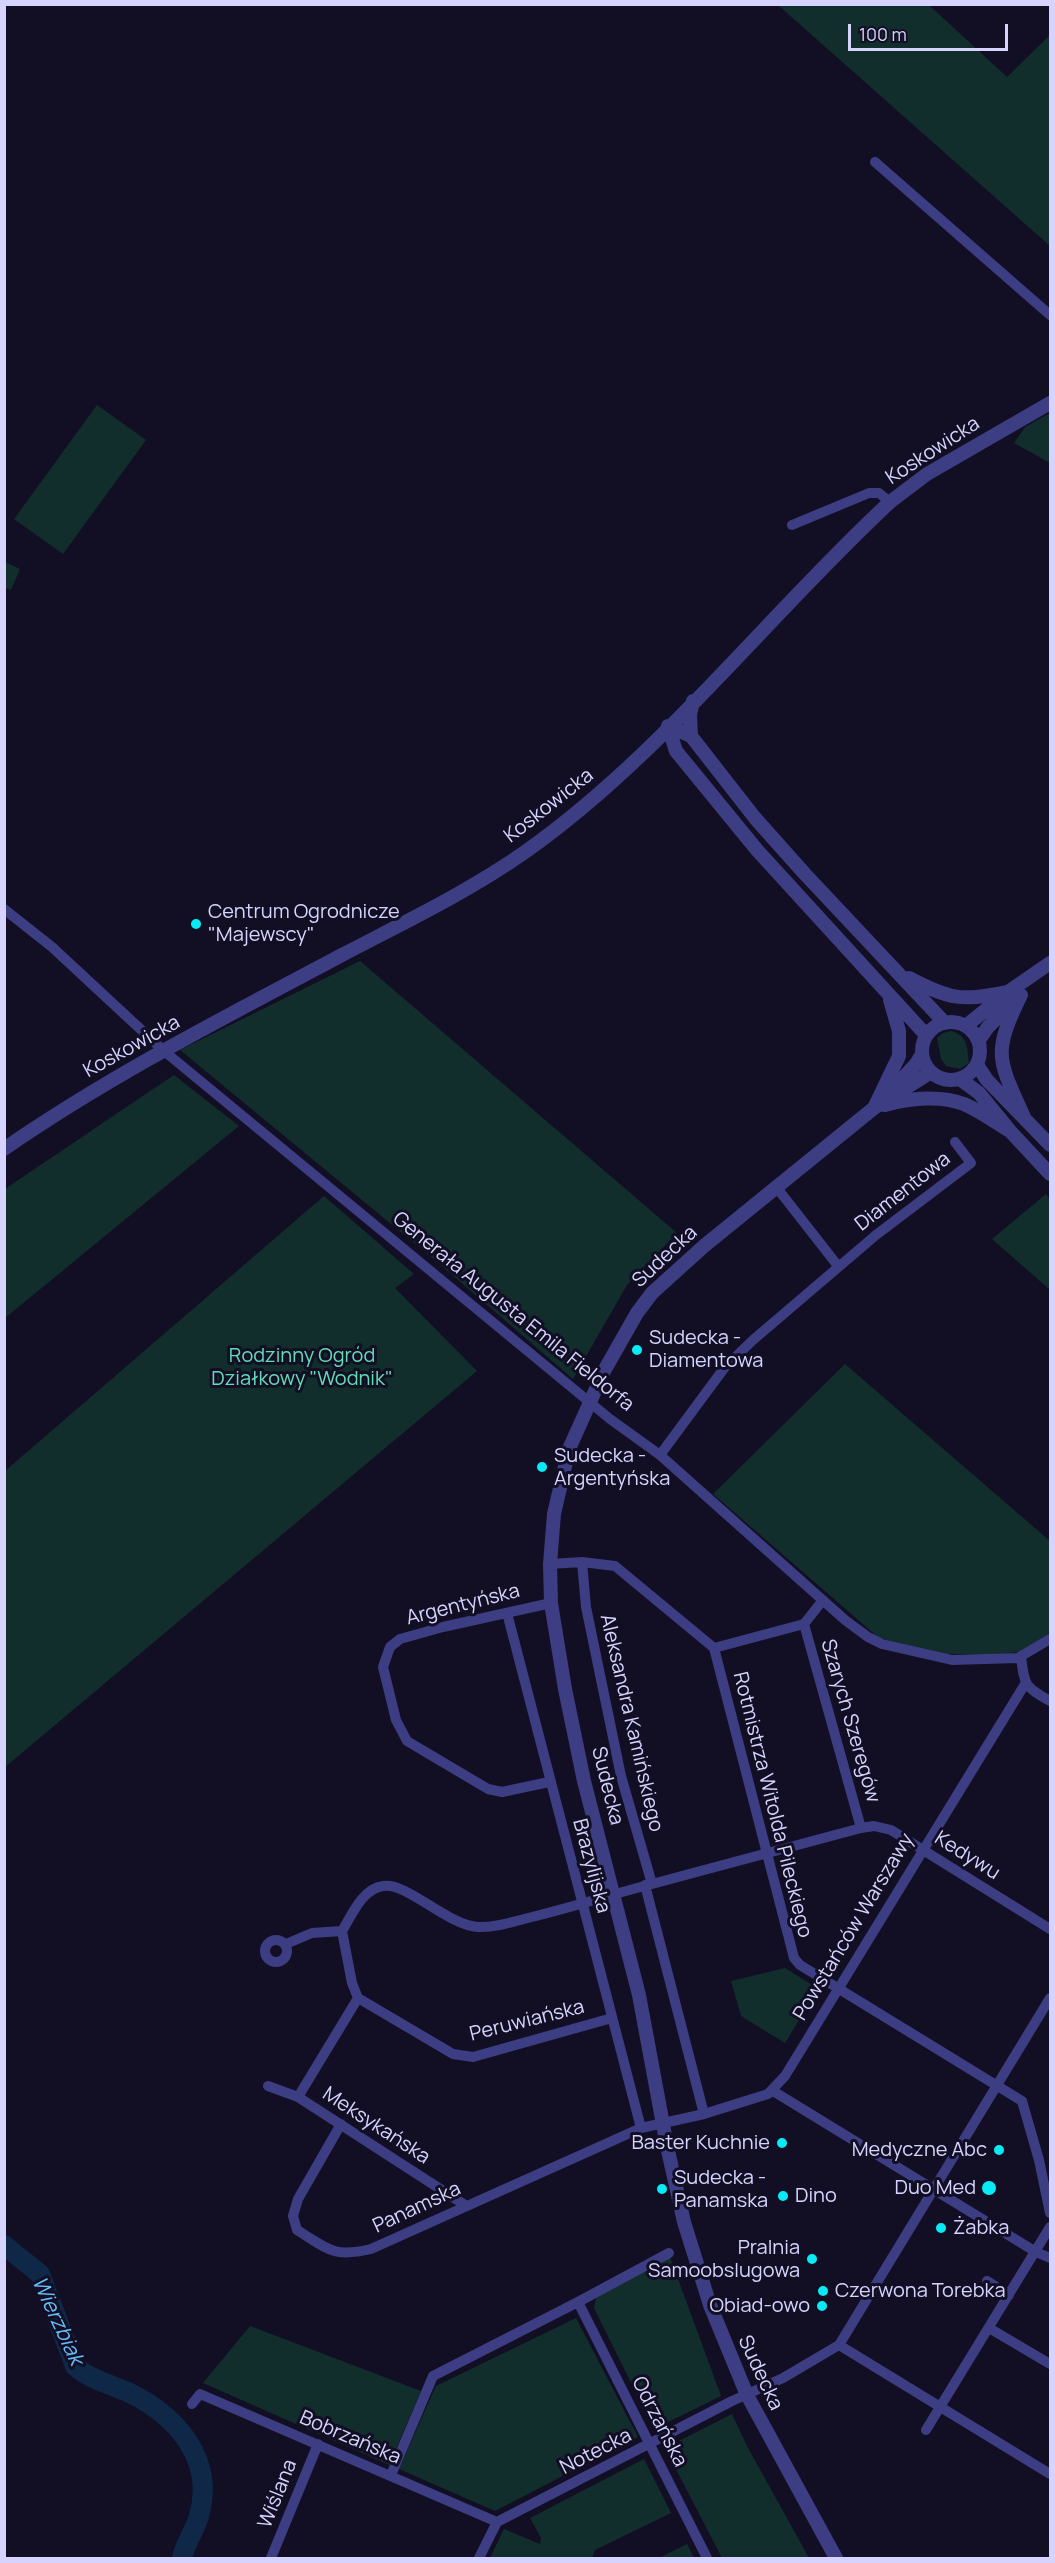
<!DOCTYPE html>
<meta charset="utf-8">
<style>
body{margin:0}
#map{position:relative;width:1055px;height:2563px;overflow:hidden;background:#120f24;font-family:Manrope,sans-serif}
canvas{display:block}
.frame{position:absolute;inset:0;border:6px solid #d6d4fe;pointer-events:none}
.scale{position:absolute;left:848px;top:24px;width:160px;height:27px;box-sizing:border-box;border:3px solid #d6d4fe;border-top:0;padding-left:8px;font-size:18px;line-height:21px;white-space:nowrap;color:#d6d4fe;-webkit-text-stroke:4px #120f24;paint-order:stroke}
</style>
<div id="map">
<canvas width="1055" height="2563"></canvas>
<div class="frame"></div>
<div class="scale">100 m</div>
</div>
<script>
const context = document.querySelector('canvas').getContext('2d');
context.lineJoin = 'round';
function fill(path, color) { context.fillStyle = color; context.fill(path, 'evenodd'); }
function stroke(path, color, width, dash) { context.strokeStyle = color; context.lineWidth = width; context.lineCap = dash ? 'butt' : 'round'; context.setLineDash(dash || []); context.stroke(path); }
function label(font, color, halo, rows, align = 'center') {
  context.font = font + ' Manrope,sans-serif'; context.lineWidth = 6; context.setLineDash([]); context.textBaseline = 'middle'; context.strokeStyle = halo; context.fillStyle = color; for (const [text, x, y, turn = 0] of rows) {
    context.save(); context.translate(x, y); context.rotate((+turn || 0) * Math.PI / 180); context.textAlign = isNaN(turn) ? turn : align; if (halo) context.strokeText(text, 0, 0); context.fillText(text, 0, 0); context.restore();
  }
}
const green = new Path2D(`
 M778,5H929L1007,77L1050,35V246Z
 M97,405L146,440L63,554L14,519Z
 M1050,413V463L1014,443L1025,427Z
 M5,562L20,569L11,590L5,588Z
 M360,961L677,1233L627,1285L573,1379L436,1261L180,1050Z
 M951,1031C968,1035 967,1048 969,1063L960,1069L946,1066L941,1059L937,1038L943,1033Z
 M174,1075L239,1126L5,1318V1189Z
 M1046,1194L1050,1200V1290L992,1239Z
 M324,1196L414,1274L395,1288L477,1371L5,1767V1471Z
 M845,1364L1050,1541V1634L1019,1652L992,1654H942L879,1638L713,1494Z
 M785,1968L817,1988V1991L785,2043L741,2016L731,1981Z
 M670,2257L721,2396L654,2429L594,2308L597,2294Z
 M576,2318L638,2437L495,2511L399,2469L436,2386Z
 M250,2326L421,2391L389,2465L203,2383Z
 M732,2414L747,2446L809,2558H722L665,2448Z
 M644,2459L671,2513L595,2550L592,2558H490L504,2529L540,2544L541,2538L530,2518Z
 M687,2544L694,2558H659Z`);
const river = new Path2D(`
 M4,2245L40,2274L75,2366C90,2380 110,2384 128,2392C177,2416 215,2459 199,2516C195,2531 185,2543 182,2558`);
const minor = new Path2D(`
 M875,162L1050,315
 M792,525L869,493H879L890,502
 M4,909L52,947L164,1051L610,1419L660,1455L845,1620L868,1637L882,1644L952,1660L1018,1658L1050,1639
 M777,1188L838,1266
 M660,1455L725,1367L753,1340L876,1235L971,1163L955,1142
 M550,1564L582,1562L615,1566L714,1648L794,1958L800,1965L1022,2101L1039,2160L1050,2213
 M507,1613L641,2128
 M804,1624L823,1600
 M714,1648L804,1624L861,1828
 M1021,1656C1024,1685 1025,1687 1050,1701
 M549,1782L502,1792L488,1789L407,1741L396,1720L383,1667L390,1647L400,1639L443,1627L551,1603
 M652,1884L861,1828L874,1826L891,1830L1050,1929
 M645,1885L704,2114
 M342,1931L352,1983L358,1998
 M265 1951a11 11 0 1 1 22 0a11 11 0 1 1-22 0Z
 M286,1944L312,1933L342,1931C352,1915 362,1889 383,1886C407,1882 447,1925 478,1927C495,1928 512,1922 528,1918C569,1908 610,1895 652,1884L621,1776L586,1607L582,1562
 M358,1998L298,2097L465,2205
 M358,1998L453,2054L473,2057L612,2018
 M268,2086L298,2097
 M773,2091L1036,2252L1050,2258
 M341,2124L298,2199L293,2216L297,2230C328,2249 333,2258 371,2249L641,2128L704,2114L768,2094L785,2076L1025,1684
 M987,2281L1009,2295
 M578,2302L669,2253
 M989,2328L1050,2364
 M839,2345L1050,2474
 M192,2404L200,2394L497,2522
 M926,2430L1050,2227
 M391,2475L433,2376L578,2302L707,2558
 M271,2558L318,2444
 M479,2558L497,2522L732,2401L783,2378L839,2345L1050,1998`);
const tertiary = new Path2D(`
 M668,726L691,736L755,818L804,873L944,1022
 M668,726L676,751L757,850L926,1035
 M691,736L690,715L693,701
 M909,978C951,1000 961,1001 1008,992
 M1021,995C992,1054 998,1059 1024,1117
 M922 1051a29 29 0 1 1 58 0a29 29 0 1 1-58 0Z
 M967,1025L1008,992L1050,963
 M979,1040L988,1027L1012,1003
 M977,1065L987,1080L1050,1145
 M960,1079L979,1093L1010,1131L1050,1174
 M889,1093L916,1064L922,1054
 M885,1105C909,1098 941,1095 964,1104C980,1111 995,1122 1010,1131
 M874,1108L899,1056V1031L890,1000
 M4,1149C111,1075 227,1016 342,955C403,923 468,892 525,852C661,756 768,615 890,502L927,474L1050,403
 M836,2558L747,2395L710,2305L684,2222L667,2146L639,1995L584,1781L565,1689L551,1603L550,1564L554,1514L569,1449L604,1371L637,1313L652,1293L704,1246L874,1108L931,1072`);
const markers = [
 [196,924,6,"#07ebf6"],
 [637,1350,6,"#07ebf6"],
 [542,1467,6,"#07ebf6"],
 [782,2143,6,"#07ebf6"],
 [999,2150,6,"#07ebf6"],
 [989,2188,8,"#07ebf6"],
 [662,2189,6,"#07ebf6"],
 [783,2196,6,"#07ebf6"],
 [941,2228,6,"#07ebf6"],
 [812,2259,6,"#07ebf6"],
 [823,2291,6,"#07ebf6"],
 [822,2306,6,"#07ebf6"]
];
const streetNames = [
 ["Koskowicka",933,451,-33],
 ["Koskowicka",549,806,-38],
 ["Koskowicka",132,1047,-29],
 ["Diamentowa",903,1192,-38],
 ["Sudecka",665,1257,-43],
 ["Generała Augusta Emila Fieldorfa",513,1312,39],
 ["Argentyńska",463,1605,-14],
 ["Szarych Szeregów",850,1721,74],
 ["Aleksandra Kamińskiego",631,1723,77],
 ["Sudecka",607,1786,76],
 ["Rotmistrza Witolda Pileckiego",772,1805,76],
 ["Kedywu",967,1856,32],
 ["Brazylijska",591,1866,75],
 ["Powstańców Warszawy",854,1927,-59],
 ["Peruwiańska",527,2021,-14],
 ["Meksykańska",376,2126,33],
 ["Panamska",417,2208,-25],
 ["Sudecka",760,2373,65],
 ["Odrzańska",659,2422,63],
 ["Bobrzańska",350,2438,23],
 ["Notecka",596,2452,-27],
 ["Wiślana",278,2494,-68]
];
const poiNames = [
 ["Centrum Ogrodnicze",208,912],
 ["\"Majewscy\"",208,935],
 ["Sudecka -",649,1338],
 ["Diamentowa",649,1361],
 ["Sudecka -",554,1456],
 ["Argentyńska",554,1479],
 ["Baster Kuchnie",770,2143,"right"],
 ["Medyczne Abc",987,2150,"right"],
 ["Sudecka -",674,2178],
 ["Panamska",674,2201],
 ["Duo Med",976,2188,"right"],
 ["Dino",795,2196],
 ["Żabka",953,2228],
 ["Pralnia",800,2248,"right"],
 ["Samoobslugowa",800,2271,"right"],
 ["Czerwona Torebka",835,2291],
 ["Obiad-owo",810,2306,"right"]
];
const parkNames = [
 ["Rodzinny Ogród",302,1356],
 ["Działkowy \"Wodnik\"",302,1379]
];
const waterNames = [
 ["Wierzbiak",57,2321,65]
];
fill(green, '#122e2c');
stroke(river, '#0f2848', 20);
stroke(minor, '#3c3d82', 10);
stroke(tertiary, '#3c3d82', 14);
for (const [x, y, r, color] of markers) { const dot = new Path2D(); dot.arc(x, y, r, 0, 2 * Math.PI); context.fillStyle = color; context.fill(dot); stroke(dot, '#120f24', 2); }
label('20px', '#d6d4fe', '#120f24', streetNames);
label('20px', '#d6d4fe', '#120f24', poiNames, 'left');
label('20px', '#61dcb7', '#120f24', parkNames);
label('italic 21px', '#65bdfa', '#120f24', waterNames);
</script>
